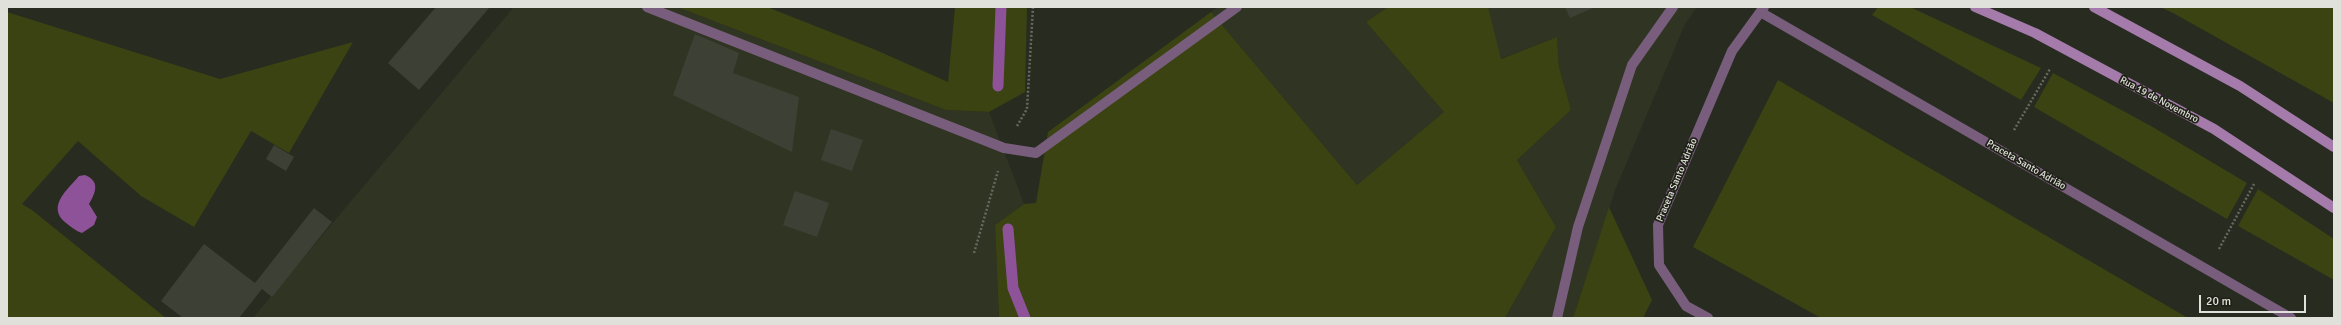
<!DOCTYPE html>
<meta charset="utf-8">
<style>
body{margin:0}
#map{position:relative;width:2341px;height:325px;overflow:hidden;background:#282b20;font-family:Signika,sans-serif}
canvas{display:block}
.frame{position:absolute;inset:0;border:8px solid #dfe1da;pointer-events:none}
.scale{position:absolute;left:2199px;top:295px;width:107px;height:18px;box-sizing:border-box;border:2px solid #dfe1da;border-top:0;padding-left:5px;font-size:12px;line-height:14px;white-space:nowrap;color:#dfe1da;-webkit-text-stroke:3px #1f2117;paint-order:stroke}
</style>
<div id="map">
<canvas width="2341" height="325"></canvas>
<div class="frame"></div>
<div class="scale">20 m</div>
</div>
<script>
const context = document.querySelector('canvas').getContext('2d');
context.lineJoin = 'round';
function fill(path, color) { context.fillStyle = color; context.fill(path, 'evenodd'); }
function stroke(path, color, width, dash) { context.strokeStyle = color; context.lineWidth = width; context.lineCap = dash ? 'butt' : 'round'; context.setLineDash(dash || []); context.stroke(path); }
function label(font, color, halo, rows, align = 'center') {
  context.font = font + ' Signika,sans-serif'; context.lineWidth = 3.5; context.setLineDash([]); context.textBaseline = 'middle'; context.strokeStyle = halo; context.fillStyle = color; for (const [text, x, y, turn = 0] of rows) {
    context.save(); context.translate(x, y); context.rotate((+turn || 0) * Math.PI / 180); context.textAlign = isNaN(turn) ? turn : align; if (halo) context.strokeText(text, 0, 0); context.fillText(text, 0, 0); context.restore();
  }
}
const built = new Path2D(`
 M514,7H677L946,110L989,112L1024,204L995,225L999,318H253Z
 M1218,7H1388L1366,22L1444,112L1357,185L1211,12Z
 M1485,7H1697L1685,24L1615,190L1573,318H1505L1556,227L1517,160L1571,110L1559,67L1557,37L1500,59Z`);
const green = new Path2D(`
 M677,7H767L876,50L948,82L955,7H1027L1025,92L989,112L946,110Z
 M1388,7H1488L1501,59L1557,37L1559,67L1571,110L1517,160L1556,227L1505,318H999L995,225L1024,204L1036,203L1048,132L1211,12L1357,185L1444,112L1366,22Z
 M1878,7H1910L2041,68L2021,100L1872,15Z
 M2160,7H2334V103L2173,13Z
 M7,12L220,79L353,42L289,153L251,131L194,227L141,196L78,141L22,204L32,210L166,318H7Z
 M2053,73L2151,126L2247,183L2227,219L2034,107Z
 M1778,80L2188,318H1821L1693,247Z
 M2258,189L2334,239V280L2238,226Z
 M1609,207L1652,300L1643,318H1573Z`);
const water = new Path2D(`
 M85,175C100,181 96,192 89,204L97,217L94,225L82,233C76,231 71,227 66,223C46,207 67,190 79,176Z`);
const stream = new Path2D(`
 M998,86L1001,7
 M1008,229L1013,288L1025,318`);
const building = new Path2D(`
 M436,7H490L419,90L388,63Z
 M1565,7H1595L1570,18Z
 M695,34L739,53L733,73L799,97L792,152L673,95Z
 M831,129L863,140L852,171L821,160Z
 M274,145L294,157L286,171L266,159Z
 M795,191L829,203L817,237L783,225Z
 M314,208L332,222L272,297L262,289L239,318H183L161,301L204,244L255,283Z`);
const path = new Path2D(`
 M1017,126L1027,109L1033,7
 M2014,130L2050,69
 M2219,249L2254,184
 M974,253L998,171`);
const lane = new Path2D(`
 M1557,318L1578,227L1632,65L1673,7`);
const street = new Path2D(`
 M647,7L1004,148L1036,153L1237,7
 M1762,13L2291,318
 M1708,318L1686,306L1659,265L1658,225L1732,51L1764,7`);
const secondary = new Path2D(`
 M1975,7L2035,33L2214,129L2334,208
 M2094,7L2240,86L2334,147`);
const streetNames = [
 ["Rua 19 de Novembro",2159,100,28],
 ["Praceta Santo Adrião",2026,165,30],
 ["Praceta Santo Adrião",1677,180,-67]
];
fill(built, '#303423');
fill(green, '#3a4311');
fill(water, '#8e5298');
stroke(stream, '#8e5298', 11);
fill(building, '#3d4034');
stroke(path, '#66695f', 2.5, [2, 2]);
stroke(lane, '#785e7c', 10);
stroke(street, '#785e7c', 10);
stroke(secondary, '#a47bab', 10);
label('10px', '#dfe1da', '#1f2117', streetNames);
</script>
